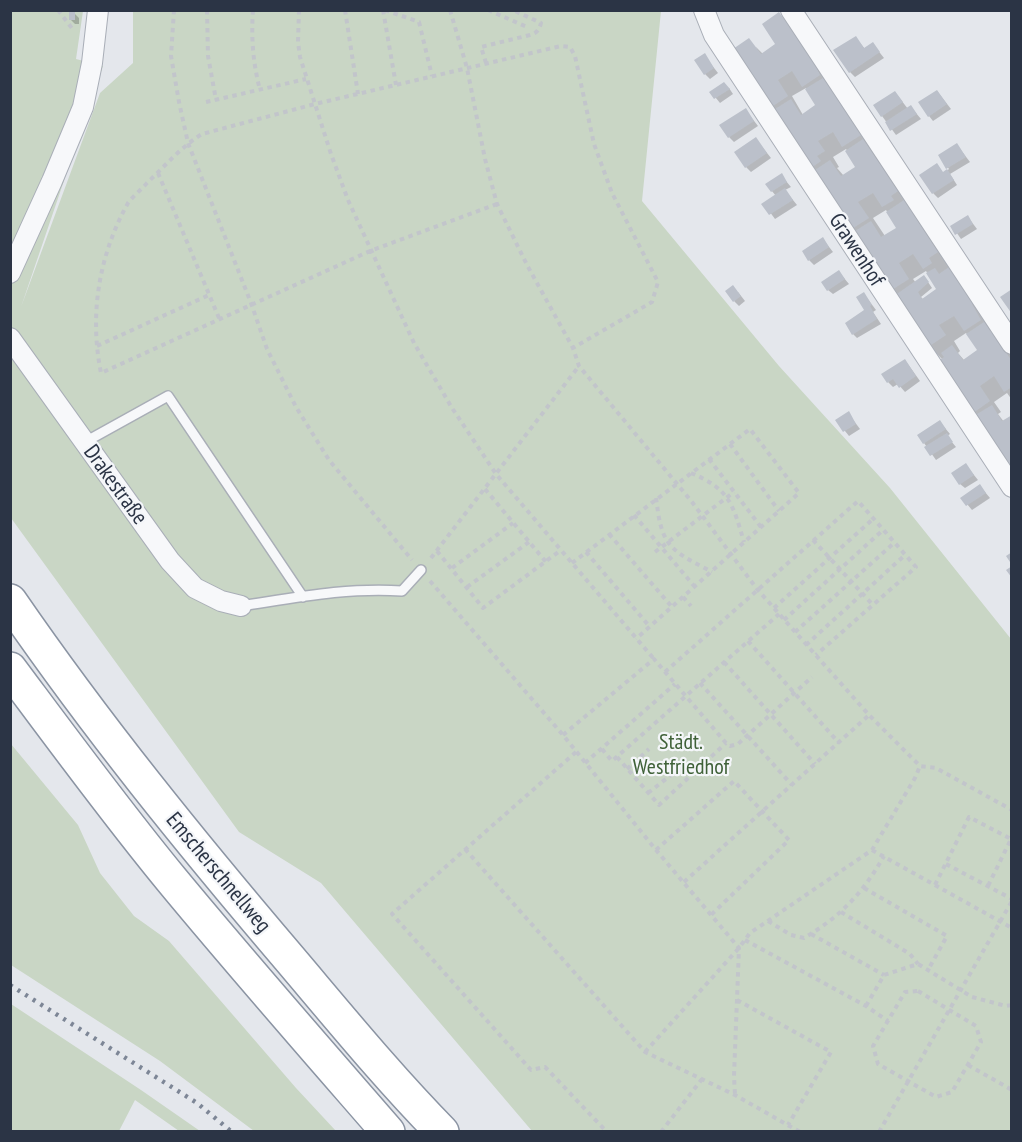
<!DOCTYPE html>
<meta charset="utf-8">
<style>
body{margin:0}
#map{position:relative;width:1022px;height:1142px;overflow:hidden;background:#e4e7ec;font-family:"PT Sans Narrow",sans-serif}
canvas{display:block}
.frame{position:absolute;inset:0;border:12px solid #2b3445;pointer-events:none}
</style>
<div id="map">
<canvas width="1022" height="1142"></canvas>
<div class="frame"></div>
</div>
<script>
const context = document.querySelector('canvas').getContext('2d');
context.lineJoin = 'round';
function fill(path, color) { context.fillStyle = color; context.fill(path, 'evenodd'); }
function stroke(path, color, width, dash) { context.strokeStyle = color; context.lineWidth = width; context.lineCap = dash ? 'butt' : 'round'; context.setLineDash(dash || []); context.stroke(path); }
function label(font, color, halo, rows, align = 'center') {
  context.font = font + ' "PT Sans Narrow",sans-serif'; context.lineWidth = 4.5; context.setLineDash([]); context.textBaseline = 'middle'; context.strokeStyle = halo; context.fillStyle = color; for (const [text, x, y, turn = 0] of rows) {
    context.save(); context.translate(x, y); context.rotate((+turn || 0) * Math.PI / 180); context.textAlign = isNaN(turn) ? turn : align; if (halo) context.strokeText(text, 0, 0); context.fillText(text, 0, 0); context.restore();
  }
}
const green = new Path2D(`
 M11,11H83L76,59L103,66L21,307L100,93L133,63V11H661L642,201L779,366L890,488L1011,639V1131H532L321,883L239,832L11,518Z
 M11,744L78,825L100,873L134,916L169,941L296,1088L336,1131H254L160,1061L11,965Z
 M11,1004L141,1090L200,1131H179L135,1100L119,1131H11Z`);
const shadow = new Path2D(`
 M74,13L79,18V24H75L71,20Z
 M779,14L795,30L912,207L909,209L923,223L953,268L949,270L964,285L993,329L990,331L1003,345L1012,357V400L1007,393L994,402L1001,412L998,414L1004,422L1012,471L978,416L969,407L943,360L929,346L771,107L756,47L763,54L777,45ZM806,88L817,106L803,115L792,96ZM846,149L857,167L844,176L837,168L839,167L833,157ZM886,210L898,228L885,236L873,218ZM926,271L938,290L924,300L921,297L932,288L928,282L916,283L913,279ZM966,333L979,351L964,360L958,353L960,351L954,341Z
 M856,38L865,49L873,44L884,58L855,77L850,72Z
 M704,55L718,73L710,79L705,74Z
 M729,88L733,94L720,103L711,92Z
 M937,91L951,109L933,121L929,116Z
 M895,92L908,109L911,107L921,119L896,135L882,116Z
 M745,109L758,126L734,142L729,137Z
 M756,139L771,158L751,172L746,167Z
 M957,145L970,162L950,174L957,185L938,198L933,193L944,173L949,169L940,156Z
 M781,175L791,187L785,190L797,205L775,219L764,204L776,196L767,185Z
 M968,217L977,229L961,239L952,226Z
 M823,239L833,252L814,265L809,260Z
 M839,272L849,284L833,294L828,290Z
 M738,292L745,301L739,306L734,301Z
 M864,294L876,310L873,312L881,324L857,338L853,334L866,311Z
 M905,360L920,381L905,392L898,384L893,387L888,382Z
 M848,413L860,429L849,436L837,421Z
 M940,422L950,434L947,436L956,447L936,460L924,443Z
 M966,465L978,480L965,488L960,484Z
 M980,486L990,498L972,510L962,498Z`);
const building = new Path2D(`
 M75,11V20H69V12Z
 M779,12L812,58L820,75L802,87L792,71L778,80L788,96L770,108L733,49L749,38L761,54L775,44L762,24Z
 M856,36L864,48L873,42L880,52L849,73L833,50Z
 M705,53L714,68L704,75L694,60Z
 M823,78L835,93L861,135L842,147L833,132L818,141L825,151L817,156L821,161L811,168L772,111L791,99L801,115L815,105L805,89Z
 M724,82L730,89L714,99L709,92Z
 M937,90L947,104L928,117L918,102Z
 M895,91L903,102L881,117L873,105Z
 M911,105L917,114L890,131L885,122Z
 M746,108L754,121L728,138L719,125Z
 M756,137L767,153L745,168L734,152Z
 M863,139L898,191L891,196L894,200L882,207L873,193L858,202L869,218L850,230L812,172L830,160L841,176L855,167L845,151Z
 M957,143L966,157L946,169L938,155Z
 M937,163L943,172L947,169L954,180L932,194L919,175Z
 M782,173L787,182L771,192L765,184Z
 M785,188L793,200L769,215L761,204Z
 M904,200L938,252L929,258L932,263L923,269L913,254L899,263L909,279L890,291L852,233L871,221L881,237L896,228L886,212Z
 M968,215L973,224L955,235L950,226Z
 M823,237L829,247L808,261L802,251Z
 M949,267L973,303L972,304L981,320L964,331L954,316L939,325L946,335L928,347L894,296L924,275L929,282L918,292L922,299L936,289L926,273L935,268L939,274Z
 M839,270L845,279L827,291L821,282Z
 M733,285L741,296L733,302L725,291Z
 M1012,289V314L1000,297Z
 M864,292L872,305L870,306L877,319L852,335L845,323L864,310L856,297Z
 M984,322L1012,361V387L1004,392L994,376L980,386L990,401L973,413L937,362L944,357L941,353L952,345L963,360L977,350L966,334Z
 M905,359L916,376L899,388L893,379L887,383L881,374Z
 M992,405L1002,421L1012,415V472L974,416Z
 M849,411L856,424L843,432L835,420Z
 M940,420L946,429L923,444L917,435Z
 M947,433L953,442L930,456L924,447Z
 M966,463L974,475L959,485L951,473Z
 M980,484L986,493L966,506L960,498Z
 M1012,552V565L1006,556Z
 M1012,566V578L1006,570Z`);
const path = new Path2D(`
 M58,10L74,31
 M174,10L171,56L179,102L188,143L251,303L267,349L296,407L329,460L412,560
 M207,10L208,56L216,100
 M253,10C251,38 253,63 260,90
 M299,10L298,42L300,57L331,154L348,200L414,343L452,408L496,474L654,659
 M345,10L358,94
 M383,10L396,85
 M385,10L419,22L432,76
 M450,10L467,68L485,159L497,204L527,265L573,348L579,366L692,502L757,589L869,715L920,766L936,768L1012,810
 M488,10L527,27
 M486,63L481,47L530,35C537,33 539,30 541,23L513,10
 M206,102L306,79
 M158,173L219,318
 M497,204L370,251L101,373C89,314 99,255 128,203C133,196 141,190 147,183C165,166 181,147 202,134L315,104L561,46L570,47L575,56L594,144L612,193L658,282L652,302L573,348
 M97,346L209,295
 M730,444L779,511
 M709,459L761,527
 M691,473C730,489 733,505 744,542
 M485,489L546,562
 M656,498C658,511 659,525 665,537C673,554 696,563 712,572
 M634,515L695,587
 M609,534L672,607
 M813,540L873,605
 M437,551L483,608L561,550
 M586,552L650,627
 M655,552L734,492
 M431,558L579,366
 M572,563L750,429L799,493L636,639
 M452,568L513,523
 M430,581L563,735L656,850L739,948L734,1076L735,1095
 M467,587L529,542
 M683,597L691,606
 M774,608L873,519
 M784,620L883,530
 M795,632L894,543
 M748,641L839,743
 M806,645L905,555
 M724,662L815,764
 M665,672L858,501L916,567L816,655
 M700,683L792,785
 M563,735L654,659L726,743L730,746L738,744L812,677
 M602,749L612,761L779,614
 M576,752L392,914L531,1070L545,1067L607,1132
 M617,757L659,805L726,743
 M585,763L675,684
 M627,769L649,749
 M648,793L675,772
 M465,849L645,1052L735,1095L800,1132
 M656,850L734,781L789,840L711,915
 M872,850L1012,928
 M946,864L1012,899
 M684,882L869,715
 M935,885L969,817L1011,839L988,886
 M864,888L947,936L928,970
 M841,912L910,954L918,964
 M768,921L791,935L804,938C840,917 863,893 884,856
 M811,934L884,975
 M745,940L866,1006L888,1021
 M918,991L976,1026L981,1042L952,1092L936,1097L878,1064L873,1046L905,992Z
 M737,1000L831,1052L788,1125
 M866,1006L884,975L918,964L972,997L1006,1006L1012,1005
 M645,1052L739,948L750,933L872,850L915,778L920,766
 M968,1065L1012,1090
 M661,1132L702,1079
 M879,1132L1012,901`);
const lane = new Path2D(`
 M85,442L168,396L303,597
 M241,606C294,598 348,587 402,591L421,570`);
const street = new Path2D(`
 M704,10L714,35L1012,487
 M791,10L1012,344
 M10,273L52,181L83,107L92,63L98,10
 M10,338L170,561L195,588L221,601L241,606`);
const highway = new Path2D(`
 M10,601C96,726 191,843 289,958C339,1017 388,1077 442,1132
 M10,669C63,740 115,811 171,879C242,965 315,1048 388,1132`);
const rail = new Path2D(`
 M10,985L197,1103L232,1132`);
const streetNames = [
 ["Grawenhof",856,250,57],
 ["Drakestraße",115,485,54],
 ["Emscherschnellweg",218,873,50]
];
const parkNames = [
 ["Städt.",681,743],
 ["Westfriedhof",681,768]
];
fill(green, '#c9d6c5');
fill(shadow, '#0003');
fill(building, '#bbc0ca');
stroke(lane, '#a9aeb7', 12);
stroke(street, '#a9aeb7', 22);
stroke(highway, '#8b94a3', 36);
stroke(path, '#c2c5cb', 4, [4.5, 4.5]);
stroke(lane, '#f7f8fa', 9);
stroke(street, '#f7f8fa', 20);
stroke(highway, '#fff', 33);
stroke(rail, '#7d8696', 4.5, [3, 6]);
label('22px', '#2b3445', '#f4f6f9', streetNames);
label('22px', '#3f6138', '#f4f6f9', parkNames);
</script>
